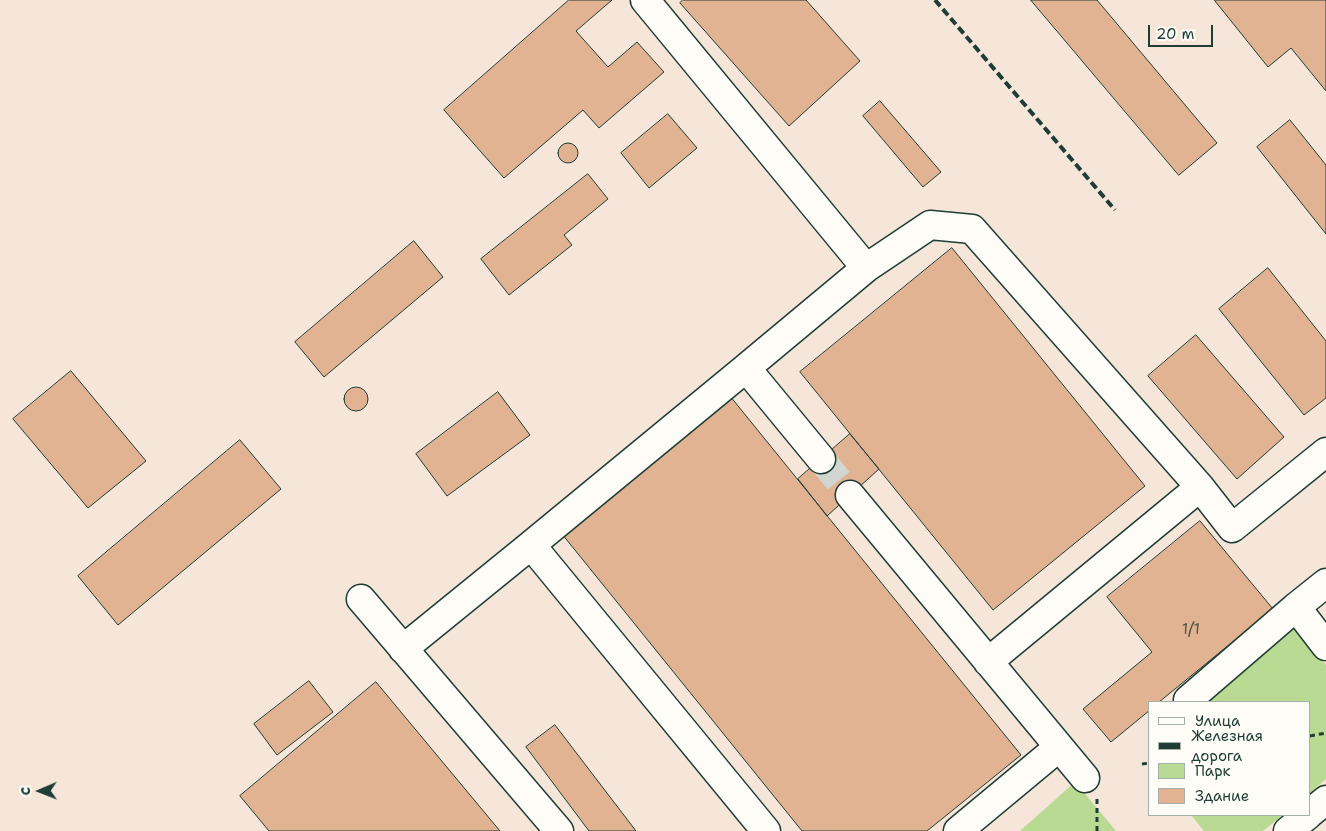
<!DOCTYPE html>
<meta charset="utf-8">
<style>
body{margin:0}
#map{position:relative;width:1326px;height:831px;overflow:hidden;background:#fdfcf7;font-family:"Shantell Sans",sans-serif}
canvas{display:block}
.legend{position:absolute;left:1148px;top:701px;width:162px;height:115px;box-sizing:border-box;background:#fdfcf7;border:1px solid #a4b0a9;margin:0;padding:6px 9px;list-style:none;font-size:15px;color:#1f3d34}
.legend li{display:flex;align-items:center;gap:10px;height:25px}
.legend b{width:25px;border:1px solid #a4b0a9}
.north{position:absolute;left:15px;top:766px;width:50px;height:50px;-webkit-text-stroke:4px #fdfcf7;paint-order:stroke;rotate:269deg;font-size:14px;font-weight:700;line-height:20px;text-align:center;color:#1f3d34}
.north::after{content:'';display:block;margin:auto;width:18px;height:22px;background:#1f3d34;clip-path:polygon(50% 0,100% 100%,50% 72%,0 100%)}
.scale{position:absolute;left:1148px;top:25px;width:65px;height:22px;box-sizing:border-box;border:2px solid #1f3d34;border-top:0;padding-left:6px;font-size:15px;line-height:18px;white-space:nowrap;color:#1f3d34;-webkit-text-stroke:4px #fdfcf7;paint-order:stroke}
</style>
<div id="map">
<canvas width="1326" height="831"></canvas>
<ul class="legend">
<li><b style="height:6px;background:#fdfcf7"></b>Улица</li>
<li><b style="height:6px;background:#1f3d34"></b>Железная дорога</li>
<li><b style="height:14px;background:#b9da93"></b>Парк</li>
<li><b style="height:14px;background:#e2b393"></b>Здание</li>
</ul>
<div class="north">С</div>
<div class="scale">20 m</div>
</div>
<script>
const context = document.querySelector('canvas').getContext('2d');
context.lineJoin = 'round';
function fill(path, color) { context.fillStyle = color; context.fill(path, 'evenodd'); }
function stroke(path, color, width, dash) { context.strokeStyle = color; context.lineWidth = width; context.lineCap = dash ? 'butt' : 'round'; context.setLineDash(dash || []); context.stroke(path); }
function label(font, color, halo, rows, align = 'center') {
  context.font = font + ' "Shantell Sans",sans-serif'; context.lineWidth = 4; context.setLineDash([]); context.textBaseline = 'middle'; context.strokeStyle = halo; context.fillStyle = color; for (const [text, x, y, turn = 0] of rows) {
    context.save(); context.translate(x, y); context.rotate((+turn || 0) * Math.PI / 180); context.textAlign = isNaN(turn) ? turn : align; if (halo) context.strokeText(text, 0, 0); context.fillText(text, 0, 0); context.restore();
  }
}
const built = new Path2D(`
 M0,0H1326V831H0ZM1150,702H1310V815H1150Z`);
const green = new Path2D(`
 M1294,626L1326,665V779L1310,793V702H1205Z
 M1075,782L1116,831H1020Z
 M1191,815H1283L1263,831H1204Z`);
const building = new Path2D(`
 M569,0H612L576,31L608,67L637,42L664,72L599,128L583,110L504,178L444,110Z
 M683,0H806L860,61L789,126L680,3Z
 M1031,0H1097L1217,143L1179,175Z
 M1215,0H1326V91L1291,48L1268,67L1215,1Z
 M880,101L941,172L923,187L863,116Z
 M668,114L697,148L649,188L621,153Z
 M1290,120L1326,165V234L1257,147Z
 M558 153a10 10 0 1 1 20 0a10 10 0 1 1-20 0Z
 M588,174L608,199L564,235L572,245L509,295L481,259Z
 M414,241L443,277L324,377L295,342Z
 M952,248L1145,486L993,610L800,372Z
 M1268,268L1326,341V398L1304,415L1219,309Z
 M1196,335L1284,437L1237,479L1148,376Z
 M71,371L146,461L88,508L13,419Z
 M344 399a12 12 0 1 1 24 0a12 12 0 1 1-24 0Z
 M498,392L530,435L447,496L416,454Z
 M730,396L1021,755L927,831H802L562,534Z
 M850,434L879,469L827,516L798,479Z
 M240,440L281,489L118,625L78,576Z
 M1200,521L1273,609L1159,702H1150V710L1111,742L1083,709L1152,652L1107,597Z
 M309,681L333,712L277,755L254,724Z
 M376,682L500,831H269L240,796Z
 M555,725L636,831H589L526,747Z`);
const minorTunnel = new Path2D(`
 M821,459L850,495`);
const path = new Path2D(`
 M1310,736L1326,733
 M1142,764L1150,763
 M1097,831V799`);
const minor = new Path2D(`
 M645,0L866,268L746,368L821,459
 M866,268L930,225L972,229L1200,487L988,662
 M746,368L531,545L766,831
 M1200,487L1232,528L1326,452
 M850,495L1085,778
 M361,599L559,831
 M1296,607L1326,583
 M403,649L531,545
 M1188,700L1296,607L1326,646
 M1310,813L1326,800
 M958,831L1059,747
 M1288,831L1308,815`);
const rail = new Path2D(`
 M935,0L1115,210`);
const numberNames = [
 ["1/1",1191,630]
];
fill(built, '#f5e6d9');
fill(green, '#b9da93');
fill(building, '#e2b393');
stroke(building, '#1f3d34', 1);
stroke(minorTunnel, '#d1d6d0', 28, [28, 14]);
stroke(minor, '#1f3d34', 31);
stroke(path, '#1f3d34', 3, [5, 4]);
stroke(minor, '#fdfcf7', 28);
stroke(rail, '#1f3d34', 4, [8, 4]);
label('16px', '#505a4c', null, numberNames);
</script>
